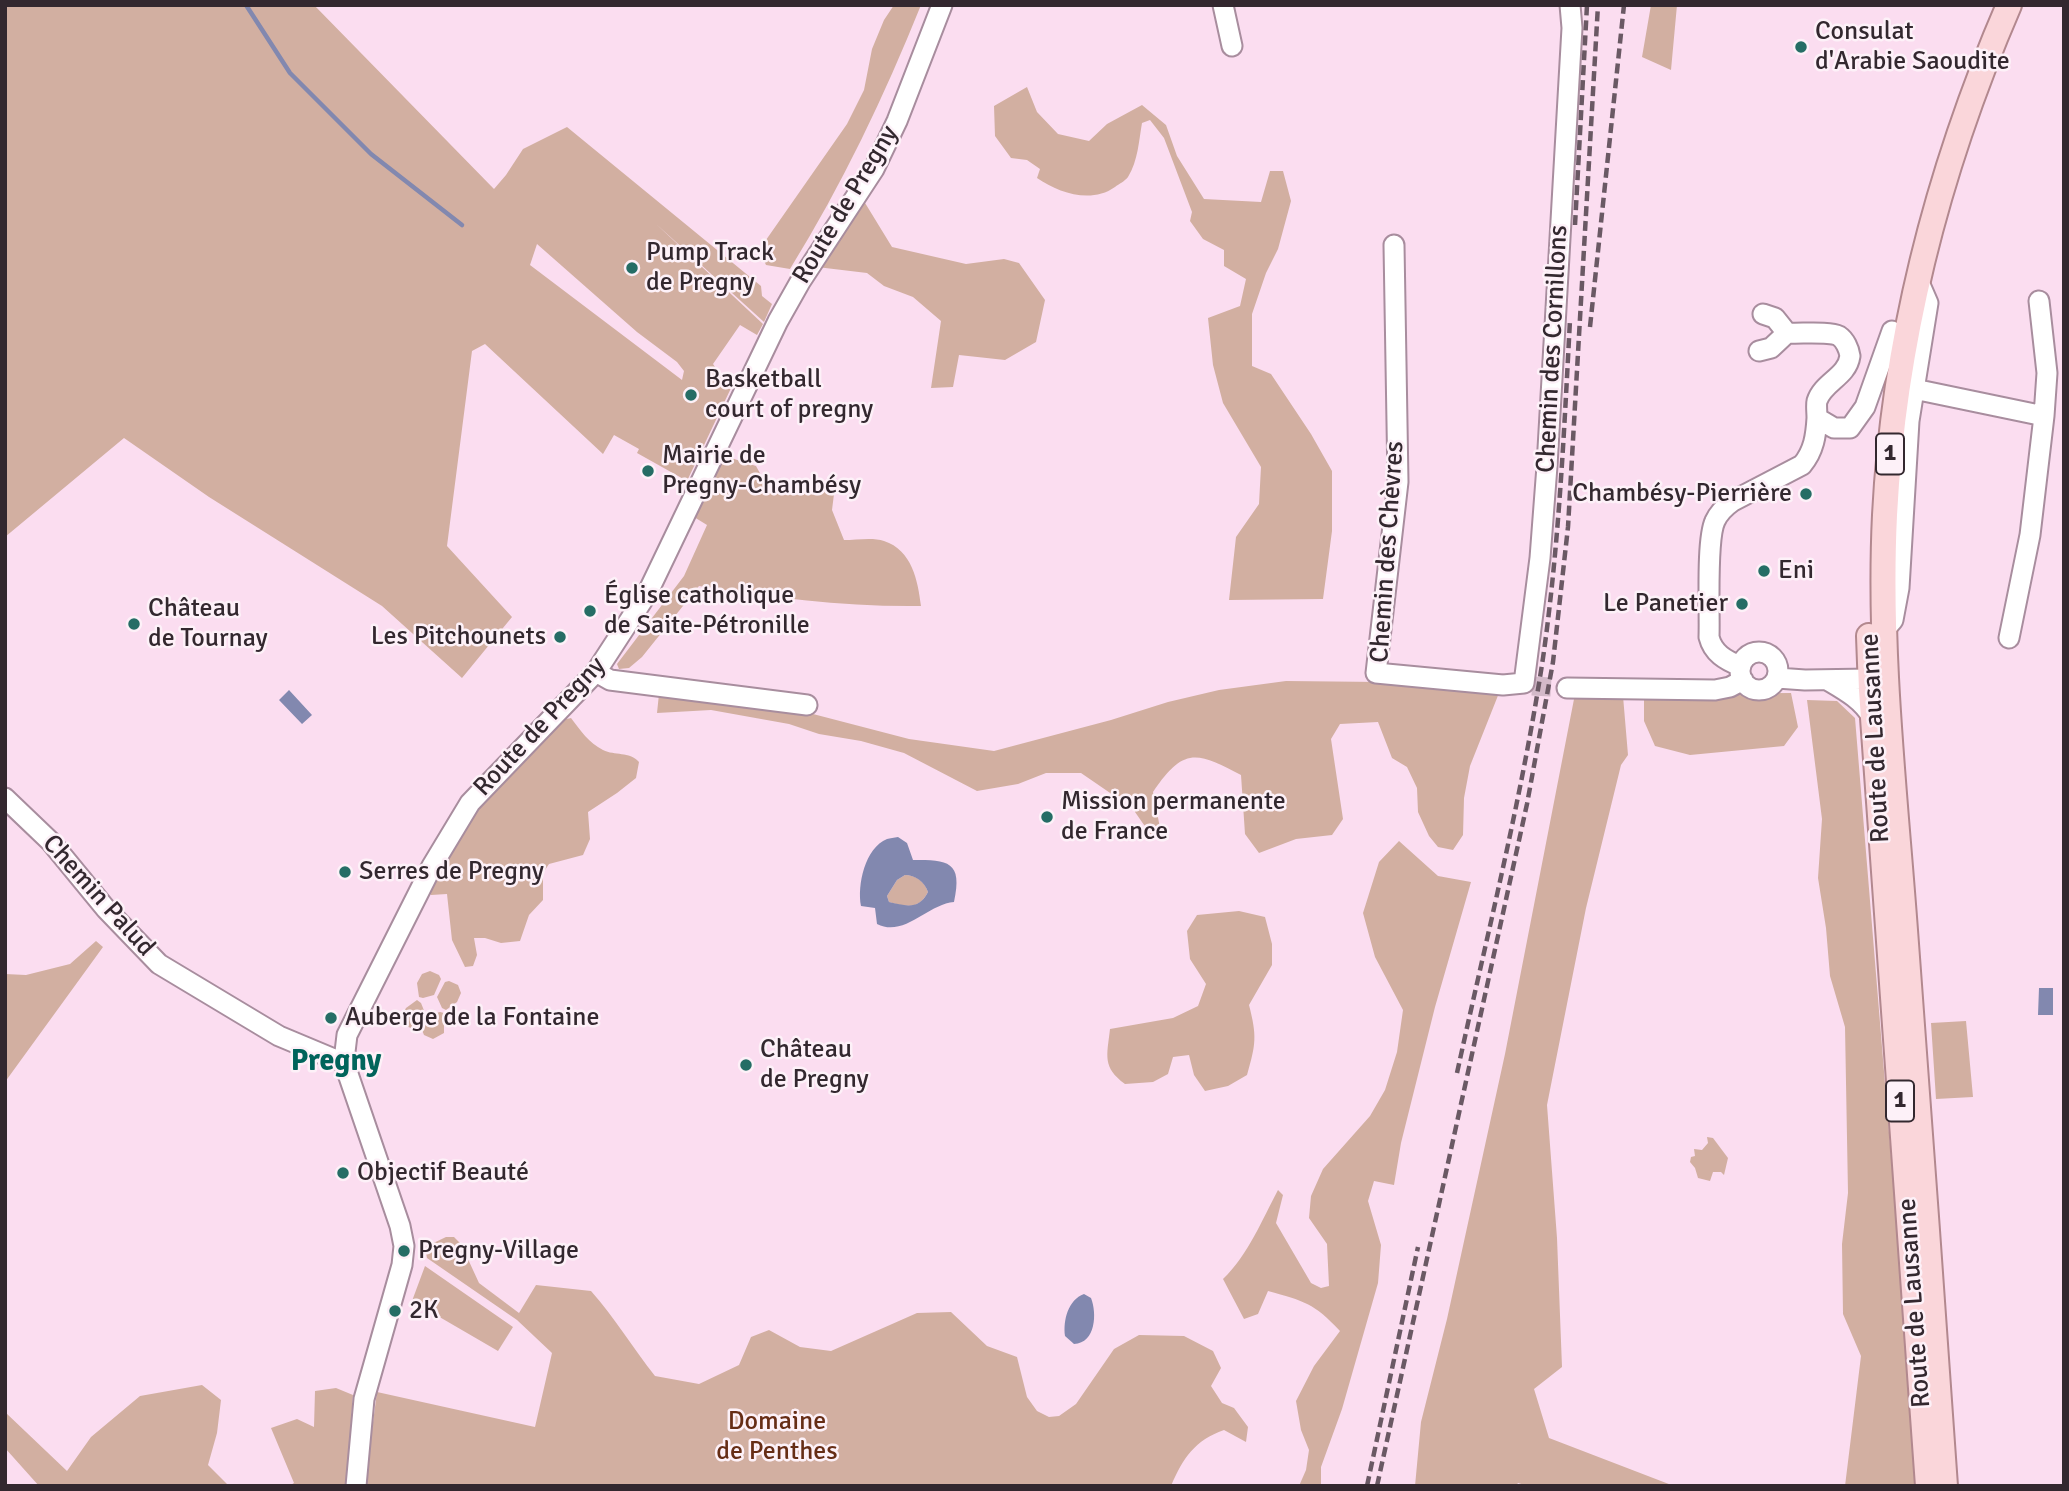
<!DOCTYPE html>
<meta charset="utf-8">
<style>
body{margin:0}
#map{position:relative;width:2069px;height:1491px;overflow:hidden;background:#fbddf0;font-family:Signika,sans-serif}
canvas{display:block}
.frame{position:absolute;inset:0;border:7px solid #33282f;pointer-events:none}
</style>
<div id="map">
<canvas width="2069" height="1491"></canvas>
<div class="frame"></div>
</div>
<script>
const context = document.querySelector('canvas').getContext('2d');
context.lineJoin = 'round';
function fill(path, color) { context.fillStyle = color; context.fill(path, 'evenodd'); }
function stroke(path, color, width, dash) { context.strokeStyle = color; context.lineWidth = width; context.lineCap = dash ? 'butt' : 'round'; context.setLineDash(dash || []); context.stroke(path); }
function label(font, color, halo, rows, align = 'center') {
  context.font = font + ' Signika,sans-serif'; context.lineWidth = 5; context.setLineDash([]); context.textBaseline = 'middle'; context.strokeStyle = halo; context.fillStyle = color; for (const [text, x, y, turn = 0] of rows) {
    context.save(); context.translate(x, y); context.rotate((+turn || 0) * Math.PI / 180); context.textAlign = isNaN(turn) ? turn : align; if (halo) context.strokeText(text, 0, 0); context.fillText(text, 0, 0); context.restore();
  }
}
const green = new Path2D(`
 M5,5H314L494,189L506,175L523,149L567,127L761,286L762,296L772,304L764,322L655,223L763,324L757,335L740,325L713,364L726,383L732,386L687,481L637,453L639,449L614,435L603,454L485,344L472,351L447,546L512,617L462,678L382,606L209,497L124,438L5,537ZM537,244L637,332L677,362L684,371L682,380L530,265Z
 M894,5H921C884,97 842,185 790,269L766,265L759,250L847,124L864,90L872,49L884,20Z
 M1651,5H1677L1671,70L1642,57Z
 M1027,87L1037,112L1058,134L1089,141L1107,124L1142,105L1166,125L1177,156L1204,199L1261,202L1270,171H1283L1291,201L1278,249L1266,273L1252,314V366L1271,374L1311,434L1332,471V531L1323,599L1229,600L1236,537L1259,504L1261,467L1223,403L1213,365L1208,318L1240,306L1246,279L1224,266V250L1203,239L1190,221L1192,212L1164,138L1150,120L1142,123C1139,140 1138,161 1128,177C1125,181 1119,184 1115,187C1091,204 1059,193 1037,178L1040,169L1027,160L1011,158L995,136L994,106Z
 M862,198L892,247L966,264L1004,259L1019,263L1045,300L1036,342L1005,360L959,355L953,387L931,388L941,321L913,297L884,286L867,273L817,267Z
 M725,456L756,466L768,488L807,482L835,486L832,510L844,540C856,540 873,537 884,541C912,550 918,581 921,606C846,607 774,598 699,586L642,657L629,668L619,669L617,664L684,576L707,525L694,517Z
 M1286,681L1380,682L1499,693L1470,766L1464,798L1463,835L1453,850L1438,847L1429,836L1418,812L1417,788L1407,767L1392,758L1378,722L1340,724L1331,739L1343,819L1332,835L1296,839L1259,853L1245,834L1241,775C1197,752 1184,746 1153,792L1161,833L1151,835L1135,812L1134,799L1129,794L1116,797L1081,773H1046L1018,784L977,791L904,753L861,741L819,734L789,724L711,710L657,713L659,694L813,714L909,739L994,751L1111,720L1168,702L1219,690Z
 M1791,693L1798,727L1784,746L1690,755L1655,746L1644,721V694Z
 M1575,694L1623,696L1628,755L1621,765L1586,908L1547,1105L1557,1238L1562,1367L1534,1389L1549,1438L1674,1486H1528L1518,1483L1516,1486H1415L1421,1422L1447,1319L1505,1054Z
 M1807,700L1837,701L1855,718L1918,1486H1845L1861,1356L1843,1314L1842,1244L1848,1193L1845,1027L1830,976L1826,928L1818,878L1822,819Z
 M571,718C580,730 589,743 603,750C615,756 629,751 639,762L636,778L617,793L588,812L590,839L583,855L549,864L543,873V900L529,915L520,941L501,943L485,938H474L477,955L473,966L465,967L452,940L447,894L431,895L428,891L461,832L482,801L562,720Z
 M1399,841L1438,876L1471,882L1435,1007L1401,1143L1394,1185L1374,1181L1368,1201L1381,1245L1378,1283L1342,1409L1321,1467V1486H1299L1306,1470L1309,1450L1301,1430L1296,1401L1314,1366L1340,1331C1314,1303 1304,1301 1268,1291L1258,1314L1244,1319L1223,1279C1248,1255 1262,1220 1278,1190L1283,1195L1276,1223L1311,1283L1321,1288L1329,1286L1327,1244L1309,1218L1311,1196L1323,1169L1370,1116L1385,1090L1397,1052L1403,1010L1375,957L1363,913L1379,862Z
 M905,875C916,875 925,882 928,892C919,910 906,907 889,902L887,896L897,880Z
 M1239,911L1265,917L1272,944V965L1249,1005C1257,1036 1256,1044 1247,1075L1228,1086L1205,1091L1194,1075L1189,1055L1173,1057L1168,1074L1153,1082L1125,1084C1102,1067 1107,1056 1110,1029L1173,1018L1198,1006L1206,984L1190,959L1187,931L1197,915Z
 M96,941L103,947L5,1082V974L26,975L70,964Z
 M430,971L439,975L441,979L434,995L423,998L419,997L417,983L422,974Z
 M449,981L458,985L461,993L457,1002L446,1010L442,1008L437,997L445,982Z
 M417,1000L421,1003L425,1013L418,1028L413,1029L404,1025L401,1017L406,1008Z
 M440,1012L444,1013V1033L433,1039L424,1035L422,1030L429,1015Z
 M1966,1021L1973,1097L1936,1099L1931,1023Z
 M1707,1137L1713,1138L1728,1158L1724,1175L1721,1172H1713L1710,1181L1698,1178L1695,1168L1690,1162L1691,1157L1695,1156L1694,1149L1702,1150L1708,1143Z
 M446,1237H454L461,1244L479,1283L519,1313L536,1285L591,1291C615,1318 633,1348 655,1376L699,1384L739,1365L751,1337L769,1330L800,1347L831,1351L917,1313L951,1312L987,1346L1017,1357L1027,1397L1037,1411L1049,1417L1059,1416L1076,1404L1114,1349L1139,1335L1184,1336L1213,1351L1221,1368L1211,1386L1222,1403L1234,1408L1248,1427L1246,1442L1224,1430C1195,1440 1183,1458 1171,1486H362L365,1452L370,1445L377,1392L535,1427L552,1353L517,1320L427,1258L425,1247Z
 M425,1266L513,1327L498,1351L412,1301Z
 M202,1385L221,1400L217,1433L208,1465L229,1486H39L5,1448V1412L67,1471L91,1437L140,1396Z
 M336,1388L353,1395L346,1486H289L294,1483L271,1428L297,1419L314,1427L315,1391Z`);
const water = new Path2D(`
 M289,690L312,715L302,724L279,700Z
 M898,837L907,843L913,860C948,860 963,861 954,902C928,904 904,938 877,924L875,908L861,906C857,885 865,848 887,839C890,838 894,838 898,837ZM905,875C915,875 925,882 928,892C919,910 906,906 889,902L887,896L897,880Z
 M2039,988H2053V1015H2038Z
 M1084,1294L1091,1298C1097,1313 1096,1343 1074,1344L1065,1336C1063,1320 1068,1300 1084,1294Z`);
const stream = new Path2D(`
 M246,5L290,73L371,154L462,225`);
const minorTunnel = new Path2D(`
 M1532,686L1567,688`);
const minor = new Path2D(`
 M1223,5L1232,46
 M1394,245L1398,482L1376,673L1503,685L1524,683
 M2039,301L2047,373L2044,416
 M1763,314L1775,318L1787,333
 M1914,389L2044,416L2030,535L2009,638
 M1817,418L1834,428H1850L1865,407L1892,331
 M1887,627L1893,620L1899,588L1909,421L1928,303L1918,280
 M1740 671a19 19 0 1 1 38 0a19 19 0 1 1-38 0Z
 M1740,666C1725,660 1713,653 1709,637C1710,612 1706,540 1715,521C1719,512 1726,506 1733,501L1802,465C1814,451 1816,435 1817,418C1817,412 1816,405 1817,401C1823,382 1847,377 1850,356C1849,349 1845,340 1839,336C1829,331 1799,334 1787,333L1771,348L1759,351
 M596,672L610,680L807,705
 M1777,678L1805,680L1870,679
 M1829,681C1846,691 1862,700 1872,717
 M1524,683L1540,558L1547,466L1572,28L1570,5
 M1567,688L1715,690L1730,687L1743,680
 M5,798L51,842L106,909L159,964L279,1036L334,1059L345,1060
 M356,1486L364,1399L402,1265L404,1246L400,1226L348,1074L345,1052L347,1035L432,866L470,803L596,672L648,592L778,321L800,282L874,169L897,121L942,5`);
const major = new Path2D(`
 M1869,636L1871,690L1928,1486
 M1945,1486C1933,1305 1919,1125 1906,944C1896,802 1878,658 1885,515C1894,339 1939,167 2009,5`);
const rail = new Path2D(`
 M1575,225L1587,5
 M1590,327L1624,5
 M1457,1073C1487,935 1522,797 1543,658C1559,546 1564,433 1570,320
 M1367,1486L1418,1247
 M1377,1486L1527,804L1553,662L1568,527L1598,5`);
const markers = [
 [1801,47,7,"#256d65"],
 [632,268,7,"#256d65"],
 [691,395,7,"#256d65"],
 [648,471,7,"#256d65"],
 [1806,494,7,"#256d65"],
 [1764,571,7,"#256d65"],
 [1742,604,7,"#256d65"],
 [590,611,7,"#256d65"],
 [134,624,7,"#256d65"],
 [560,637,7,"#256d65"],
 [1047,817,7,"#256d65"],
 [345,872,7,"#256d65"],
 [331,1018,7,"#256d65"],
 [746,1065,7,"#256d65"],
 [343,1173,7,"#256d65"],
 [404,1251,7,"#256d65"],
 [395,1311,7,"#256d65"]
];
const shields = [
 [1890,454,28],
 [1900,1101,28]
];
const shieldNames = [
 ["1",1890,454],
 ["1",1900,1101]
];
const poiNames = [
 ["Consulat",1815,32],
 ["d'Arabie Saoudite",1815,62],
 ["Pump Track",646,253],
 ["de Pregny",646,283],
 ["Basketball",705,380],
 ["court of pregny",705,410],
 ["Mairie de",662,456],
 ["Pregny-Chambésy",662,486],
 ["Chambésy-Pierrière",1792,494,"right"],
 ["Eni",1778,571],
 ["Église catholique",604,596],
 ["de Saite-Pétronille",604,626],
 ["Le Panetier",1728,604,"right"],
 ["Château",148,609],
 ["de Tournay",148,639],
 ["Les Pitchounets",546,637,"right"],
 ["Mission permanente",1061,802],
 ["de France",1061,832],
 ["Serres de Pregny",359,872],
 ["Auberge de la Fontaine",345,1018],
 ["Château",760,1050],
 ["de Pregny",760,1080],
 ["Objectif Beauté",357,1173],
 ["Pregny-Village",418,1251],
 ["2K",409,1311]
];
const streetNames = [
 ["Route de Pregny",846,205,-59],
 ["Chemin des Cornillons",1553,349,-87],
 ["Chemin des Chèvres",1388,552,-86],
 ["Route de Pregny",540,727,-47],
 ["Route de Lausanne",1876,738,-93],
 ["Chemin Palud",98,896,48],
 ["Route de Lausanne",1915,1303,-94]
];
const parkNames = [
 ["Domaine",777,1422],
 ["de Penthes",777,1452]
];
const quarterNames = [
 ["Pregny",336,1062]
];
fill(green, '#d2afa1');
fill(water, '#8288af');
stroke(stream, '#8288af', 4.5);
stroke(minorTunnel, '#d3b9c9', 19, [19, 10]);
stroke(minor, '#a88d9e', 23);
stroke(major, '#b2888e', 28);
stroke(minor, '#fff', 19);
stroke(major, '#fad6da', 24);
stroke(rail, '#6a5964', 4.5, [10, 5]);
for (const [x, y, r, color] of markers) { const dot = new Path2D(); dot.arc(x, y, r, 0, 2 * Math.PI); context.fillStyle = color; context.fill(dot); stroke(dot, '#fdf1f8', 2.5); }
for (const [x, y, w] of shields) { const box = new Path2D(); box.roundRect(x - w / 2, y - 20.5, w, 41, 5); context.fillStyle = '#fdf1f8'; context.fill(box); stroke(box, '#33282f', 2); }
label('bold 24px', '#33282f', null, shieldNames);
label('26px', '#33282f', '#fdf1f8', poiNames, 'left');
label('26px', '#33282f', '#fdf1f8', streetNames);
label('26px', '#662d15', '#fdf1f8', parkNames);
label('bold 30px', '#00645b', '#fdf1f8', quarterNames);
</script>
